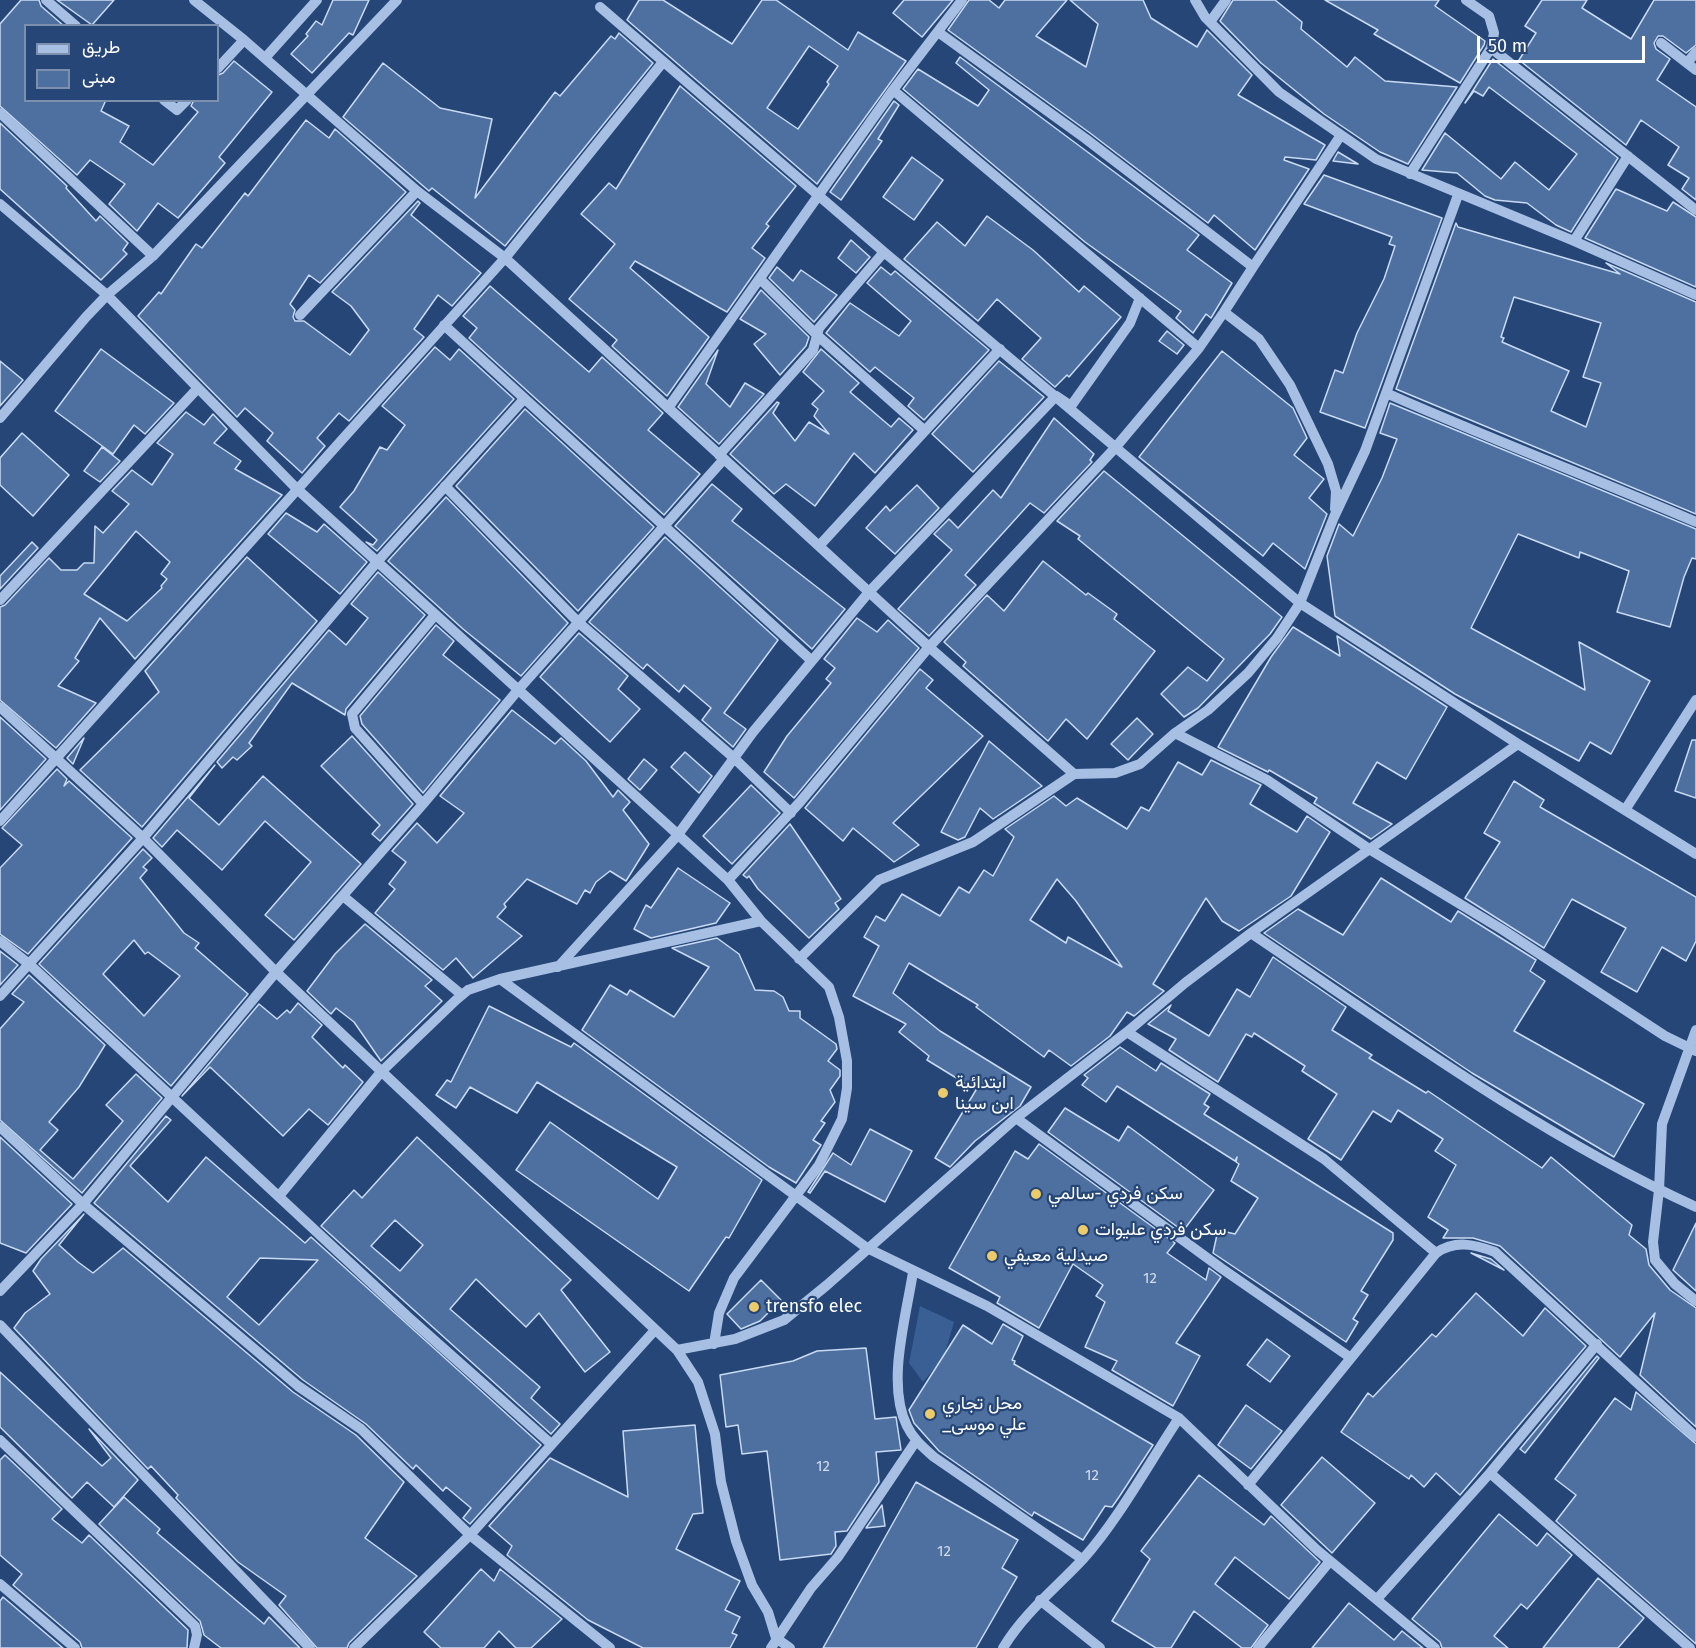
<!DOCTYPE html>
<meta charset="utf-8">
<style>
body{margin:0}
#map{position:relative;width:1696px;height:1648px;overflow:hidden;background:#254677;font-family:"Fira Sans",Vazirmatn,sans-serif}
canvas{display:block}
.legend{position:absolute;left:24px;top:24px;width:195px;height:78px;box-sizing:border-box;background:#254677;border:2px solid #7c90ad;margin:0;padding:8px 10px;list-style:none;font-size:18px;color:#fff}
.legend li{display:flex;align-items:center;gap:12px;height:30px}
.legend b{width:30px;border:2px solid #7c90ad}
.scale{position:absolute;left:1477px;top:36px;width:168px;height:27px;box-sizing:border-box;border:3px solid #fff;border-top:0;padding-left:8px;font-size:18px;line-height:21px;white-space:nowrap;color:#fff;-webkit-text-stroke:4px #254677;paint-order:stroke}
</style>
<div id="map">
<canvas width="1696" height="1648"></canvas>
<ul class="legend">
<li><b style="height:8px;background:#a6bfe3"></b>طريق</li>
<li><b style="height:16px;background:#4d70a0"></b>مبنى</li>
</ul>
<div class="scale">50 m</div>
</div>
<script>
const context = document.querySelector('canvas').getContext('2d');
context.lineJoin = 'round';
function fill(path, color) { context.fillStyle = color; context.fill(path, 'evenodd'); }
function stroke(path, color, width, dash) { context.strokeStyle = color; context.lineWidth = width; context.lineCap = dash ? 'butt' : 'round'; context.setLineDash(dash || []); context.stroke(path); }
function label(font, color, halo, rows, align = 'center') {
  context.font = font + ' "Fira Sans",Vazirmatn,sans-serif'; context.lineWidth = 4.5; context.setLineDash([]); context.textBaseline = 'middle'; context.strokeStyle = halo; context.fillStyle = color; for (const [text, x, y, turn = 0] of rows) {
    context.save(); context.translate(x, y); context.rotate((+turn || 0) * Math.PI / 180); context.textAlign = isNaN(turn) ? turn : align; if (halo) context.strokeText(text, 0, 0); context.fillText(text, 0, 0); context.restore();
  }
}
const green = new Path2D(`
 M920,1306L954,1322L944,1357L923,1382L909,1363Z`);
const building = new Path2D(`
 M21,0H39L41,6L64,26H26V100H106L101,111L129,126L120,142L153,165L198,112L191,106L194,100H218V75L223,73L234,61L272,92L219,157L225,163L178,218L158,203L137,231L109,204L125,184L90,160L77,175L0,106V24Z
 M57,0H114L92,25Z
 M333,0H369L353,35L349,33L312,73L291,54L308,36L306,34L316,21L322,25Z
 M639,0H663L732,44L762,0H776L848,50L858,32L906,61L817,184L627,20ZM809,46L838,66L827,82L829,84L798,129L767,108Z
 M904,0H953L922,37L893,13Z
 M969,0H989L999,8L1005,0H1067L1036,36L1086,67L1098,24L1070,0H1143L1151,18L1197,47L1207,30L1252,75L1238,95L1325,145L1316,160L1285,157L1284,160L1309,169L1255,250L1214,215L1208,223L1090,133L948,30Z
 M1233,0H1275L1302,22L1301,29L1347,67L1355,57L1385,81L1457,87L1408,164L1380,152L1324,114L1261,63L1220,21Z
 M1325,0H1439L1435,6L1485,41L1484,45L1460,83L1374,34L1378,30Z
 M1542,0H1587L1582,8L1631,39L1654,0H1696V45L1686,53L1663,36H1658L1654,43L1656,49L1670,59L1657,80L1696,107V200L1682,189L1689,178L1668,165L1679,147L1641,120L1626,145L1519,60L1536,33L1525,26Z
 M619,33L653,63L505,246L432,188L429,191L422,185L343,117L383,63L440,108L492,119L475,198L555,92L560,96L611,36L615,39Z
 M960,57L1199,235L1187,250L1232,283L1211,318L1206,314L1193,333L1176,318L1181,311L1085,242L903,89L918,69L978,106L989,90L956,63Z
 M1493,59L1618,158L1571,232L1556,225L1527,203L1495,200L1485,196L1457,173L1422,170L1445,133L1501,179L1515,162L1549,190L1577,154L1489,87L1483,96L1474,91L1465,103Z
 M680,86L796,186L766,224L769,226L752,248L765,258L727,312L635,261L630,268L709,337L667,396L612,346L617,340L569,299L615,244L581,214L609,183L616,189Z
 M894,101L899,105L878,139L882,141L841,200L830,192Z
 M306,120L329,138L335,129L406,192L320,283L309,275L290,304L295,310L293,317L295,321H304L350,355L369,330L351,306L332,292L418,201L420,203L411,215L481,273L452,306L438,295L414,329L424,337L349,421L339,413L317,438L325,446L302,473L267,441L273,433L245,408L237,417L138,316L159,292L161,294L196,244L202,248L245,193L248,196Z
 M0,123L67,186L66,188L96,221L100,216L128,243L123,250L127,254L101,280L0,189Z
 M1338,152L1358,164L1333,161Z
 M912,157L943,180L914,220L883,197Z
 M1324,175L1442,218L1365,428L1320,412L1335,370L1343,373L1357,333L1384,279L1395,246L1389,244L1392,237L1304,204Z
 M1616,189L1667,211L1673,202L1696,217V287L1585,238Z
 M987,216L1033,250L1079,292L1084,286L1121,317L1069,377L1067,375L1055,387L1022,359L1041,338L997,299L978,321L904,259L937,222L965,246Z
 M1456,223L1458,227L1620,274L1606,263L1696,302V514L1396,389ZM1514,297L1601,323L1583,377L1601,383L1586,427L1551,411L1569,371L1502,342L1504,338L1501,337Z
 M851,240L870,257L856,273L838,258Z
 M777,267L793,281L801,270L837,295L814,322L769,278Z
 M881,267L891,275L895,271L989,350L924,420L908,406L914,398L875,367L870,372L826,333L850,303L899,336L911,321L867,283Z
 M490,286L589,372L602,357L663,413L648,430L700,474L664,515L469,338L477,328L463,316Z
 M761,290L809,337L806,346L780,375L754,344L766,334L740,319Z
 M1167,331L1184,345L1177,354L1159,341Z
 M435,347L450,360L459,349L514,399L377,551L366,542L373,545L377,540L340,507L354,491L380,447L387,450L405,425L382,406Z
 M101,349L174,403L145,434L134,425L113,454L55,411Z
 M821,349L859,383L850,392L891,427L899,418L913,430L875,473L854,453L815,506L786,484L774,494L730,454L777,402L779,403L773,413L795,441L809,422L829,434L814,416L818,409L812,404L824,391L803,372Z
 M718,350L706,384L730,407L745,383L764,394L719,444L678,407Z
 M1222,351L1293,408L1307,438L1294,455L1324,479L1309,498L1327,514L1305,569L1273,543L1263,556L1139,457Z
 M0,361L23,380L0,406Z
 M999,361L1044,397L973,472L932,434Z
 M1390,403L1696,529V559L1692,558L1684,577L1670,627L1617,612L1629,571L1580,552L1579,558L1518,534L1471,628L1585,690L1579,642L1650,681L1611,754L1590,742L1579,761L1455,694L1335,616L1327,556L1339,524L1353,536L1382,478L1397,439L1380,433Z
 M525,409L654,527L578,611L456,486Z
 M186,412L204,425L213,414L227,429L214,443L241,461L235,469L282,495L135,659L100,618L75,658L79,661L58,686L96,703L56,748L0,700V607L5,605L49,558L61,570H77L84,563H94L95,526L103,533L129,504L112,491L132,470L152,485L173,454L157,443ZM136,531L170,562L161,574L167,579L161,586L162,588L127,621L84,594Z
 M1054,418L1094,454L1090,460L1092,462L1044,513L1030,503L965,575L976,585L929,636L898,609L952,550L934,534L949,519L958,528L993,490L1001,498Z
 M22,433L69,475L33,516L0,485V458Z
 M102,447L120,461L100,482L84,471Z
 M1104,471L1282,617L1270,634L1198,708L1184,717L1161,694L1188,667L1207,681L1224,659L1078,539L1080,536L1057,521Z
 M712,484L742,509L732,521L845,609L812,649L675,526Z
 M917,485L939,508L895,554L866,528L886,506L890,511Z
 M446,497L568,623L521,676L463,629L388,561Z
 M286,513L317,532L324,524L367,562L340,594L268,534Z
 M665,537L778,640L724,713L746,729L733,747L702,720L711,708L684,685L679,692L647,664L643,669L589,622Z
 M32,542L38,548L0,589V576Z
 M247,557L317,621L142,827L80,770L159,692L145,671Z
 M1043,561L1086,595L1088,593L1117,614L1114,619L1155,651L1087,739L1066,719L1048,741L963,666L966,662L944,642L987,595L1004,611Z
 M378,572L425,615L346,709L345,715L292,683L249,743L252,746L237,760L233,757L222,768L217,762L329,630L346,645L368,618L351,604Z
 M857,618L877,632L888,620L919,648L794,798L764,772L787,736L831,683L826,679L835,668L824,659Z
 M436,625L454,641L443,655L500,700L423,793L362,724L360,716Z
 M1293,627L1340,656L1337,636L1447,707L1406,779L1377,762L1353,803L1392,824L1371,839L1314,803L1317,798L1269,770L1268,772L1218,747L1271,657Z
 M579,633L628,676L618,689L640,709L610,742L540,677Z
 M920,669L933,680L926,688L983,736L893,823L919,845L894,862L853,828L843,841L805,808Z
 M512,710L555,744L561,738L586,761L613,797L618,790L630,802L623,810L649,844L626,881L610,871L596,882L590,893L585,890L577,904L527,879L504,904L506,907L497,917L522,936L473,978L456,958L443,970L375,913L395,889L389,884L406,862L392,851L417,823L437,843L464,813L440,796Z
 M0,717L46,759L0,810Z
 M1137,718L1153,734L1128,760L1111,744Z
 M352,736L413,804L380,841L372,834L380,825L321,766Z
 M84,738L73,764L67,758Z
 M1692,740H1696V798L1675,791Z
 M989,741L1042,786L993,819L980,808L965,837L958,840L941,832Z
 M685,752L712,776L699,793L671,767Z
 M644,759L657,770L640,790L628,779Z
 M1211,760L1261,785L1250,804L1297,832L1307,816L1330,832L1291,896L1239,931L1222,921L1206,898L1153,984L1164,991L1134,1016L1127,1012L1110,1036L1071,1066L1049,1050L1044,1057L976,1007L978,1005L909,963L893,993L940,1031L1031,1087L1020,1106L975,1141L950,1167L935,1158L976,1090L927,1060L929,1056L899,1032L906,1024L853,996L879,946L864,937L876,916L885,921L902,894L940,916L959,887L969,893L984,870L993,876L1014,837L1005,829L1054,796L1066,806L1077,798L1127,829L1141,807L1149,811L1178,762L1202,775ZM1057,879L1076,901L1122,967L1068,937L1066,943L1030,920Z
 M215,765L189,798L219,825L263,776L361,864L294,940L265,915L311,862L265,821L222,870L177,830L162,847L153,838Z
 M57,769L67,779L64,786L69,781L132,838L28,954L0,934V868L22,845L2,828Z
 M1514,781L1544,800L1540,807L1696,897V941L1686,961L1662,947L1637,992L1601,972L1626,928L1572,899L1544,948L1465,898L1500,842L1484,833Z
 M751,785L780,813L732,864L703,836Z
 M790,824L841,899L835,903L839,909L809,938L758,889L749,876L747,878L743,875Z
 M143,849L152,858L143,867L147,870L140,878L184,933L199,943L195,948L248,994L171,1086L39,964ZM134,940L145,954L148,952L180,976L144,1016L103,974Z
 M678,868L730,903L716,923L651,938L634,929L646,905L651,908Z
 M1381,878L1451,922L1458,911L1536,960L1530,971L1545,981L1514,1031L1644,1104L1614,1157L1472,1073L1264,933L1298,909L1343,935Z
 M365,924L432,980L425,986L442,1001L381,1061L354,1022L336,1008L331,1014L307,991L335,954Z
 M717,938L739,954L755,990L774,991L783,997L789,1011H800V1018L836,1044L837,1049L828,1061L840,1070V1076L830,1090L835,1102L821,1121L825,1123L813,1140L821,1145L796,1183L769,1167L582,1030L610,985L627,995L630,990L674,1017L709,967L672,948Z
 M0,951L18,965L0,985Z
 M1273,957L1346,1007L1332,1030L1372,1055L1369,1058L1426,1093L1428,1091L1542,1168L1551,1157L1632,1225L1629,1235L1646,1249L1649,1265L1670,1290L1696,1308V1427L1640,1375L1655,1313L1620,1357L1500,1246L1473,1238H1443L1448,1230L1428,1217L1456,1165L1435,1151L1443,1139L1398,1110L1391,1122L1373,1111L1341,1160L1308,1139L1337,1094L1302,1071L1305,1066L1254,1033L1252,1037L1246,1034L1218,1082L1169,1050L1176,1039L1148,1024L1171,1005L1168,1011L1209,1036L1237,989L1250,997Z
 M29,975L105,1045L79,1087L49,1122L58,1130L40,1150L73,1179L123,1121L106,1105L136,1074L162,1098L82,1193L0,1120V1029L24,1002L12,994Z
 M298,1003L322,1025L312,1037L343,1068L345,1065L363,1082L328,1125L309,1109L283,1136L210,1067L182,1096L259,1004L277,1019L287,1010L290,1013Z
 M489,1006L571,1047L574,1043L762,1180L729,1238L726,1237L689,1291L516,1170L550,1122L658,1199L677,1167L537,1082L517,1113L470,1087L456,1108L436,1095L447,1080L451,1082Z
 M1120,1047L1156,1071L1161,1063L1210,1094L1204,1104L1209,1107L1204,1114L1393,1233V1240L1361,1291L1368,1295L1353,1319L1358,1322L1346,1342L1213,1253L1218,1230L1235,1234L1258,1198L1231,1181L1239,1164L1236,1162L1237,1157L1235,1161L1117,1086L1106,1102L1082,1085L1088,1078L1084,1075Z
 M1065,1108L1119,1141L1128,1126L1214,1190L1183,1231L1048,1132Z
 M166,1116L171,1120L130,1166L168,1202L206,1157L305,1243L311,1237L541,1445L470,1524L463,1518L471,1508L446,1487L443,1491L416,1465L413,1469L366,1424L303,1380L94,1203ZM260,1258L318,1260L259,1325L227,1297Z
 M870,1129L912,1151L885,1202L825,1171L810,1193L808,1192L833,1153L851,1165Z
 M0,1137L72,1204L26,1253L0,1243Z
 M417,1137L571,1280L561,1290L610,1352L585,1372L539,1313L526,1327L476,1279L450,1309L540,1387L531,1398L560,1424L551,1434L321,1226L354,1190L362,1198ZM395,1220L423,1245L400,1271L371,1246Z
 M1039,1144L1175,1243L1167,1253L1206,1280L1209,1268L1221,1277L1176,1343L1200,1356L1173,1406L1112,1370L1117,1361L1085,1347L1105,1302L1096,1296L1103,1285L1073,1264L1039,1328L997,1303L1000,1297L949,1268L1015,1151L1028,1159Z
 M84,1214L59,1245L78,1262L93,1273L123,1248L293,1392L356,1435L404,1482L365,1538L417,1576L349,1643L347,1648H317L279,1605L286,1596L238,1562L176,1498L178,1495L151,1466L148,1469L14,1328L25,1313L50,1294L33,1271L41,1259Z
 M1696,1223V1291L1673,1270Z
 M1471,1253L1491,1259L1504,1270Z
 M761,1280L781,1300L760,1321L741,1329L727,1314Z
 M1476,1293L1523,1336L1545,1308L1586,1346L1460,1495L1436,1473L1424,1487L1411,1475L1409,1479L1341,1432L1368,1393L1373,1397L1432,1334L1436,1337Z
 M1003,1324L1023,1336L1012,1360L1015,1361L1014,1364L1153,1445L1119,1497L1112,1507L1105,1506L1083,1540L1034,1512L1032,1516L939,1451L914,1423L909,1410L963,1325L992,1344Z
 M1267,1339L1290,1356L1270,1382L1247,1365Z
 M866,1348L875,1419L896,1417L901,1450L876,1452L879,1482L847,1531L835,1532L836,1546L831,1554L780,1560L767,1451L742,1454L738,1425L726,1427L720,1375L793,1361L817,1351Z
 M1597,1356L1599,1358L1525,1453L1520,1449Z
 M0,1372L102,1466L111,1458L89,1429L138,1480L114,1507L87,1482L72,1498L0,1427Z
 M1636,1392L1696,1444V1644L1556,1521L1576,1495L1555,1479L1615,1398L1631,1410Z
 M1246,1405L1282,1431L1251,1469L1218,1445Z
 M695,1425L703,1513L693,1514L676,1549L740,1581L725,1610L740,1617L732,1633L737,1635L730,1648H643L588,1620L507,1555L512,1546L489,1526L550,1458L628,1497L623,1431Z
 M5,1455L62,1509L52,1519L82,1543L89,1535L188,1630L187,1648H82L80,1642L13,1585L22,1574L0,1555V1460Z
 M1322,1457L1375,1503L1332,1553L1281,1505Z
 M1199,1475L1264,1525L1271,1516L1320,1562L1289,1599L1235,1557L1215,1584L1268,1625L1251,1648H1242L1194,1611L1171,1648H1156L1112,1621L1150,1559L1141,1551Z
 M916,1482L1018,1540L1002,1568L1017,1577L976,1648H823Z
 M124,1497L160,1529L157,1533L264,1624L269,1617L300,1648H221L204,1635L200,1621L99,1524Z
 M882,1505L885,1526L866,1528Z
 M1499,1514L1537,1546L1547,1533L1572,1555L1527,1609L1521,1604L1494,1636L1508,1648H1442L1440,1642L1412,1619Z
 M481,1569L494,1581L500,1569L562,1619L531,1648H516L499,1631L484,1648H441L424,1632Z
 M1598,1578L1644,1618L1618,1648H1543Z
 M3,1597L63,1648H0V1601Z
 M1349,1603L1394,1640L1402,1631L1423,1648H1312Z`);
const minor = new Path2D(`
 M46,0L76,26
 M194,0L244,40L417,191L505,258L929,647L1074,774
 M1195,0L1205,17L1279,92L1376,159L1574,241L1696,295
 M1466,0L1489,16L1494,33L1491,48
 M600,7L884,252L1300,603L1518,744L1696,854
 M1210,22L1226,0
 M938,32L1086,139L1253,267L1224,312
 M1661,43L1696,70
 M265,58L317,0
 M1687,63L1696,52
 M218,68L244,40
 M893,90L1199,348L1224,312L1259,339L1290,385L1328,464L1336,491L1335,509
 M164,100L177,110L187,100
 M0,113L153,256
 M1410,174L1491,48L1696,210
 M0,204L107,295L296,488L728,880L761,921L829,987L839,1017L847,1061V1088L842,1119L819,1165L734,1278L719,1313L714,1344
 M1574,241L1628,156
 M1253,267L1341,135
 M760,279L818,336L925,431
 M300,315L417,191
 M444,325L812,661
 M1386,393C1488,438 1593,478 1696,522
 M668,408L893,90L962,0
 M0,418L86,317L107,295L153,256L397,0
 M719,455L813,350L819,328L884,252
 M445,486L578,622L734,758L791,813
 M819,546L1000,349
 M0,600L198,388
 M0,707L143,838L276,972L677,1350L698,1382L715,1434L721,1482L736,1541L752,1585L768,1612L776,1638L790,1648
 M1175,733L1267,780L1369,849L1503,930L1665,1036L1696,1051
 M423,804L355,728L352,714L435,615
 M1625,810L1696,700
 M0,821L505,258L663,62
 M728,880L800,802L929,647L1115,448L1199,348
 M343,896L462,995
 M1251,933C1396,1031 1537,1134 1696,1207
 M0,941L29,964L407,1316L550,1443
 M799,959L879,880L973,842L1074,774L1115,773L1140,764L1175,733L1208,710L1248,673L1277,638L1300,603L1334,517L1365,451L1458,195
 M558,967L677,836L753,732L869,592L1056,396L1071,406L1130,323L1140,298
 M500,979L867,1248L987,1306L1179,1418L1317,1550L1435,1648
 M0,996L143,838L377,562L524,399
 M1696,1030L1662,1124L1659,1190L1653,1242L1655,1260L1675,1284L1696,1301
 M1127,1032L1324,1159L1436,1253
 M1016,1118L1221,1268L1351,1358
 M0,1127L83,1204L298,1386L361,1429L470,1535L610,1648
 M279,1196L381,1072L456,1000L468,990L500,979L761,921
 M913,1272C906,1318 886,1384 907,1426C913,1439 924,1448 934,1457L1082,1559
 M0,1291L83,1204L276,972L423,804L518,690L724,459
 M0,1325L310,1648
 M677,1350L735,1339L784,1320L827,1285L1016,1118L1127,1032L1185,983L1251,933L1518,744
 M0,1440L195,1626L197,1635L194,1648
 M1490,1473L1690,1648
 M1248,1485L1436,1253C1455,1240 1474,1244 1495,1252L1696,1437
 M0,1584L75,1648
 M1377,1599L1490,1473L1597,1344
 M1040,1600L1100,1648
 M354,1648L470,1535L655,1330
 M771,1648L811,1588L838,1557L916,1441
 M1003,1648C1024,1613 1055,1589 1083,1559C1118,1520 1149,1463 1179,1418
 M1258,1648L1330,1561`);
const markers = [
 [943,1093,6,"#eccb6b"],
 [1036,1194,6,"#eccb6b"],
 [1083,1230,6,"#eccb6b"],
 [992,1256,6,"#eccb6b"],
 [754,1307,6,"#eccb6b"],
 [930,1414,6,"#eccb6b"]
];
const numberNames = [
 ["12",1150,1279],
 ["12",823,1467],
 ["12",1092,1476],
 ["12",944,1552]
];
const poiNames = [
 ["ابتدائية",955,1083],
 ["ابن سينا",955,1104],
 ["سكن فردي -سالمي",1048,1194],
 ["سكن فردي عليوات",1095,1230],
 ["صيدلية معيفي",1004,1256],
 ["trensfo elec",766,1307],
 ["محل تجاري",942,1404],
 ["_علي موسى",942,1425]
];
fill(green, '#395f94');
fill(building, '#4d70a0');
stroke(building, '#c9daf2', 1.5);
stroke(minor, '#a6bfe3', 10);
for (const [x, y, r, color] of markers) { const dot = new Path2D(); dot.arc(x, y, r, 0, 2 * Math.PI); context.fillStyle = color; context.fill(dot); stroke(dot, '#254677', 2); }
label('15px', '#d2dbe7', null, numberNames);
label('18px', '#fff', '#254677', poiNames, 'left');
</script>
